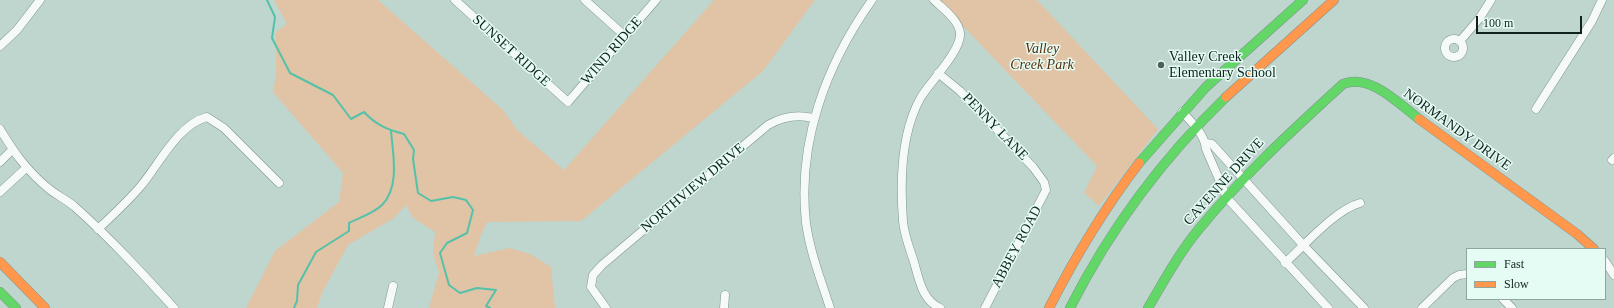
<!DOCTYPE html>
<style>
body{margin:0}
#map{position:relative;width:1614px;height:308px;overflow:hidden;background:#bed6ce;font-family:"Times New Roman",serif}
canvas{display:block}
.legend{position:absolute;left:1466px;top:248px;width:140px;height:52px;box-sizing:border-box;background:#e5fcf4;border:1px solid #90a59e;margin:0;padding:5px 7px;list-style:none;font-size:12px;color:#10221c}
.legend li{display:flex;align-items:center;gap:8px;height:20px}
.legend b{width:20px;border:1px solid #90a59e}
.scale{position:absolute;left:1476px;top:16px;width:106px;height:18px;box-sizing:border-box;border:2px solid #10221c;border-top:0;padding-left:5px;font-size:12px;line-height:14px;white-space:nowrap;color:#10221c;-webkit-text-stroke:3px #e5fcf4;paint-order:stroke}
</style>
<div id="map">
<canvas width="1614" height="308"></canvas>
<ul class="legend">
<li><b style="height:5px;background:#63d668"></b>Fast</li>
<li><b style="height:5px;background:#ff974d"></b>Slow</li>
</ul>
<div class="scale">100 m</div>
</div>
<script>
const context = document.querySelector('canvas').getContext('2d');
context.lineJoin = 'round';
function fill(path, color) { context.fillStyle = color; context.fill(path, 'evenodd'); }
function stroke(path, color, width, dash) { context.strokeStyle = color; context.lineWidth = width; context.lineCap = dash ? 'butt' : 'round'; context.setLineDash(dash || []); context.stroke(path); }
function label(font, color, halo, rows, align = 'center') {
  context.font = font + ' "Times New Roman",serif'; context.lineWidth = 3; context.setLineDash([]); context.textBaseline = 'middle'; context.strokeStyle = halo; context.fillStyle = color; for (const [text, x, y, turn = 0] of rows) {
    context.save(); context.translate(x, y); context.rotate((+turn || 0) * Math.PI / 180); context.textAlign = isNaN(turn) ? turn : align; if (halo) context.strokeText(text, 0, 0); context.fillText(text, 0, 0); context.restore();
  }
}
const green = new Path2D(`
 M274,0H378L503,110L517,130L564,170L714,0H815L763,71L581,221L487,222L481,235L474,256L510,248L530,254L551,267L555,308H429L439,272L433,254L435,232L413,218L406,205L394,218L348,245L322,293L317,308H246L275,251L339,202L343,173L273,92L276,74V32L287,24Z
 M938,0H1037L1158,129L1099,206L1084,193L1097,166Z`);
const stream = new Path2D(`
 M267,0L275,17L272,38L290,73L333,95L351,119L364,112C376,125 388,130 404,134L414,150L413,159L418,193L431,201L453,197L466,200L473,210L467,233L447,243L440,253L449,285L460,293L477,288L496,290L486,306L490,308
 M294,308L297,301L298,285L316,252L349,231V223C359,218 374,213 382,205C400,187 393,154 391,131`);
const street = new Path2D(`
 M455,0L568,102L656,0
 M585,0L625,36
 M934,0C942,8 959,20 960,33C962,50 930,82 921,97C901,132 900,182 903,221C904,235 910,249 914,262C919,279 922,300 940,308
 M1445 48a9 9 0 1 1 18 0a9 9 0 1 1-18 0Z
 M1460,41L1479,19L1491,0
 M0,46L17,30L40,0
 M938,73L960,91L1033,167L1044,182L1046,190L985,308
 M1536,109L1592,21L1602,0
 M1182,112C1192,122 1205,135 1206,149L1227,198L1328,308
 M0,129C14,152 26,170 48,188C56,195 67,200 75,207C110,238 143,274 174,308
 M1206,143L1212,144L1304,246L1364,308
 M1612,160L1614,158
 M0,162L12,150
 M0,192L26,168
 M98,229C112,216 127,202 140,187C158,166 178,124 207,117L224,128L279,183
 M1605,261L1614,275
 M1285,263C1305,245 1335,210 1360,203
 M1503,299L1512,308
 M388,308L393,286
 M606,308L591,287L593,275L602,265L768,125C782,117 797,114 813,118
 M724,308L725,295
 M830,308C821,280 810,252 806,223C797,142 826,65 872,0
 M1422,308L1453,278L1459,275L1467,274`);
const fast = new Path2D(`
 M1139,163L1206,87L1303,0
 M0,292L16,308
 M1070,308C1111,227 1161,160 1226,97
 M1148,308C1164,281 1179,253 1199,229C1242,176 1293,130 1343,84C1370,73 1399,104 1419,119`);
const slow = new Path2D(`
 M1226,97L1334,0
 M1419,119L1577,234L1594,249
 M0,262L45,308
 M1049,308C1075,257 1104,209 1139,163`);
const markers = [
 [1161,65,4,"#4d615a"]
];
const parkNames = [
 ["Valley",1042,49],
 ["Creek Park",1042,65]
];
const streetNames = [
 ["SUNSET RIDGE",511,51,42],
 ["WIND RIDGE",612,51,-49],
 ["PENNY LANE",995,127,46],
 ["NORMANDY DRIVE",1457,130,36],
 ["CAYENNE DRIVE",1224,182,-48],
 ["NORTHVIEW DRIVE",693,188,-40],
 ["ABBEY ROAD",1017,247,-62]
];
const poiNames = [
 ["Valley Creek",1169,57],
 ["Elementary School",1169,73]
];
fill(green, '#e1c3a6');
stroke(stream, '#54c2a9', 2);
stroke(street, '#81948e', 9);
stroke(fast, '#81948e', 10);
stroke(slow, '#81948e', 10);
stroke(street, '#f5f9f8', 8);
stroke(fast, '#63d668', 9);
stroke(slow, '#ff974d', 9);
for (const [x, y, r, color] of markers) { const dot = new Path2D(); dot.arc(x, y, r, 0, 2 * Math.PI); context.fillStyle = color; context.fill(dot); stroke(dot, '#e5fcf4', 1.5); }
label('italic 14px', '#582e0e', '#e5fcf4', parkNames);
label('14px', '#10221c', '#e5fcf4', streetNames);
label('14px', '#10221c', '#e5fcf4', poiNames, 'left');
</script>
